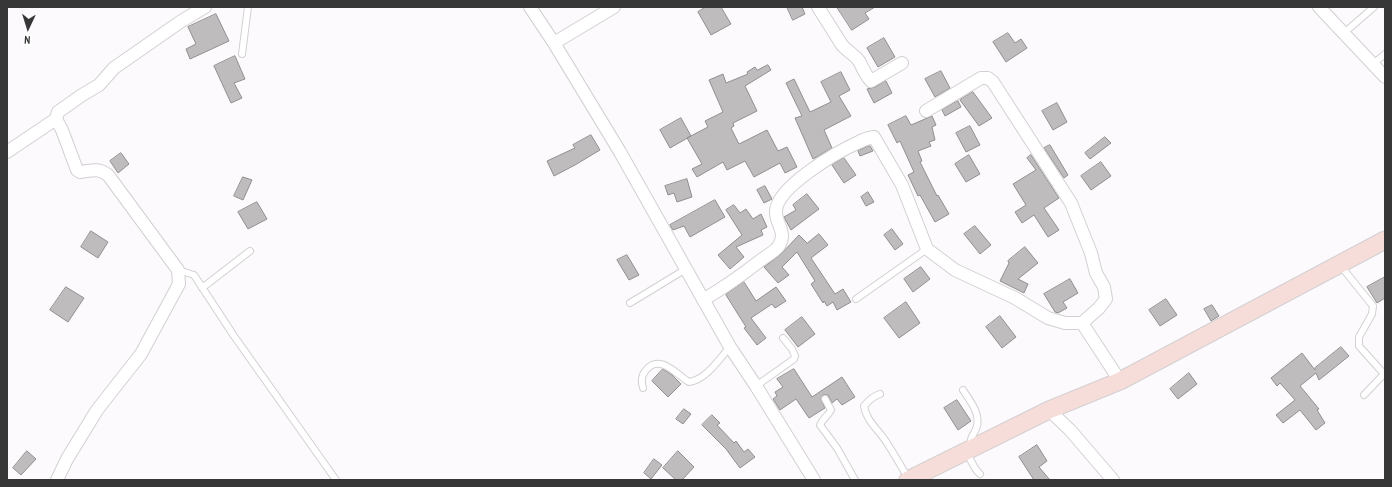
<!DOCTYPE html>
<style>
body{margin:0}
#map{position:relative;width:1392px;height:487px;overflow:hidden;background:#fdfafd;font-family:"PT Sans Narrow",sans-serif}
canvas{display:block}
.frame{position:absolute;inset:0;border:8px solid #383738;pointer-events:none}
.north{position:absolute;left:8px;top:8px;width:40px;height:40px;-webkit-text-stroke:3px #fff;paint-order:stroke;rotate:184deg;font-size:11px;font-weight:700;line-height:16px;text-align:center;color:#383738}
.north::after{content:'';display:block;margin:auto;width:14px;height:18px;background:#383738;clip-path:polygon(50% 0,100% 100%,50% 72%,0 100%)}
</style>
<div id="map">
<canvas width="1392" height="487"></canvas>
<div class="frame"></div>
<div class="north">N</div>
</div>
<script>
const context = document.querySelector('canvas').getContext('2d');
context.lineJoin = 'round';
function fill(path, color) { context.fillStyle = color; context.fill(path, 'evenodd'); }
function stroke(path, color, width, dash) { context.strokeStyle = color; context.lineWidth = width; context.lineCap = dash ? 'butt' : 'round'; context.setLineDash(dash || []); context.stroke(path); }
const building = new Path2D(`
 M706,7H721L731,24L711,35L698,12Z
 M787,7H802L805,14L793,20Z
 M837,7H875L865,13L869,19L852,30Z
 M216,14L229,41L190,59L186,49L196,44L188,27Z
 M1008,33L1015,43L1021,39L1027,48L1006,62L993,42Z
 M884,38L895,57L878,67L867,48Z
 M235,56L245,79L234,83L242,98L231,103L214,66Z
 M768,65L771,70L745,86L757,111L733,123L734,126L731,128L739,144L767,130L778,151L787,147L797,167L785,173L780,163L754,177L745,161L727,170L723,162L697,177L692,169L702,164L687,138L708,127L705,121L723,112L709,80L723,74L726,83L748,74L747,72L755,67L757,70Z
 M941,71L950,88L935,97L925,79Z
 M841,72L850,90L839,96L851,116L824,130L832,148L813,159L795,118L802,116L786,83L794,79L810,112L831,102L821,82Z
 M886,81L892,93L874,103L867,89L875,87Z
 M973,92L992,118L979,126L960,100Z
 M958,101L961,107L945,116L942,110Z
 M1057,103L1067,122L1053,130L1042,111Z
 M906,116L911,125L932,116L936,125L932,127L935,140L929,142L931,146L918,151L922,161L920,162L937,196L938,195L949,214L935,222L920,195L918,196L908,175L914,172L900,141L897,143L888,125Z
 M681,118L691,136L670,148L660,130Z
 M970,126L980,145L966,152L956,133Z
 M591,135L600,150L575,165L554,176L547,161L575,148L573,145Z
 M1105,137L1111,143L1090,159L1085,153Z
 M1050,145L1068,175L1064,178L1044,148Z
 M870,146L873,151L860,156L858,151Z
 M121,153L129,164L118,173L110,161Z
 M969,155L980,174L966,182L955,164Z
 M1031,155L1059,198L1044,208L1059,230L1048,237L1034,215L1022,223L1015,212L1026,205L1013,184L1036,170L1027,158Z
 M844,158L856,175L844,183L832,165Z
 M1101,162L1111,176L1091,190L1081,176Z
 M243,177L252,180L243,200L234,196Z
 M687,179L692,197L677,202L674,193L668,195L665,186Z
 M765,186L772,199L764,203L757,190Z
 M868,192L874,202L866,206L861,197Z
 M807,194L819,209L791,230L784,217L796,210L793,205Z
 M715,200L725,217L690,237L684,226L673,230L670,225Z
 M257,202L267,219L248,229L238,212Z
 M734,205L740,213L746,209L753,219L761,214L767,227L761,230L763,235L736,247L744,257L730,269L718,255L742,235L726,210Z
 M975,226L991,245L980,254L964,234Z
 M892,229L903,244L895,250L884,235Z
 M91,231L108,242L98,258L81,247Z
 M819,234L828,245L811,258L835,294L843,289L851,302L837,310L833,302L827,306L824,301L823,303L811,284L815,281L797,252L782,267L789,275L778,283L764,267L781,254L799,235L807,243Z
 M1025,247L1038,263L1018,279L1028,284L1024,293L1000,281L1009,263L1008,261Z
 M627,255L639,275L629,280L617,260Z
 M921,267L930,279L913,292L904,279Z
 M1385,277V298L1377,303L1367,287Z
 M1070,279L1078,293L1063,302L1067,308L1058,313L1055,312L1044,294Z
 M744,282L756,301L776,287L786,301L775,308L772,304L751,318L766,338L757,345L744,328L746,327L726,295Z
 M66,287L84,298L68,322L50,310Z
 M1166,299L1177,315L1160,326L1149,310Z
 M906,302L920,323L899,338L884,318Z
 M1212,305L1219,316L1211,321L1204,309Z
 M1000,316L1016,337L1002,348L986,327Z
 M802,317L815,334L798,347L785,330Z
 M1341,347L1349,356L1319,380L1316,373L1300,386L1319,409L1317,410L1325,423L1316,430L1300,410L1283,423L1276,415L1295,400L1280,383L1277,386L1271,378L1302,353L1315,370V368Z
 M663,369L672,375L681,384L668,397L652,381Z
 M794,369L812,397L842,377L855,397L842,405L837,399L832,403L828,395H823L821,399L825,408L809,418L796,399L780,410L773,399L777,396L775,392L783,387L777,379Z
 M1189,373L1197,384L1178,399L1170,389Z
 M957,400L971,421L958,430L944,408Z
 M684,409L691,414L683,424L676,419Z
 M712,415L720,423L717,425L734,443L736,441L744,452L748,449L755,457L740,468L726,449L702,425Z
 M1037,445L1047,461L1039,467L1050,480H1034L1019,457Z
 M27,451L36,459L21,475L13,468Z
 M678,451L694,467L682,480H676L663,468Z
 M654,459L662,465L651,479L644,473Z`);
const lane = new Path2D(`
 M1344,33L1374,7
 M242,54L248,7
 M1373,64L1385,54
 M1340,265L1373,306L1372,314L1359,337V346L1384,374L1364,395
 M178,270L194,275L234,336L336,480
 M202,288L250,251
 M856,299L927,249
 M630,303L686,269
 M756,386L794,359L795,356L792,349L783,338
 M643,388C641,381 641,376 646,370C660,353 677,375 689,382C706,380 719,359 730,347
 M963,390C970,401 982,415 976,429C972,438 970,437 970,447
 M880,394C873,396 869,400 864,406C866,421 879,430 887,443C894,454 901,466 908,478
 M825,399L831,410C828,416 823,418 820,425L837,448L855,480
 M966,453C972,460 973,468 980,474`);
const street = new Path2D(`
 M530,7L554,43L620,152L730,347L756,386L814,480
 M818,7L842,45C847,51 855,55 859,61C863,68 865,75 871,81L902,63
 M1319,7L1385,77
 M554,43L614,7
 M926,111L981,78H988L993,82L1071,203L1091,253L1096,273L1104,287L1106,299L1099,308L1082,323
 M7,152L56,119
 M703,300C723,288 742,275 761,260C766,256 774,252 778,247C788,233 776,225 776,212C775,188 837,152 857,143C862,140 868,138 874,137L902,185L927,249L955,270L1015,298L1048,318L1065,323H1082L1120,381
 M1049,410L1070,430L1113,480
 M57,480L67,459L97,410L141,354L179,284L178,270L108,175C97,167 92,171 80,172L77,170L62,130L56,119L58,112L82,95L99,85L114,68L180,22L205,7`);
const secondary = new Path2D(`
 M908,480L1049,410L1120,381L1385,240`);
fill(building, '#bfbcbd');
stroke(building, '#918e8f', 1);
stroke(lane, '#d2d0d2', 8);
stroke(street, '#d2d0d2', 14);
stroke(secondary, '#d2d0d2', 19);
stroke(lane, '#fff', 6);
stroke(street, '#fff', 12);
stroke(secondary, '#f7ddd9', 17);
</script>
